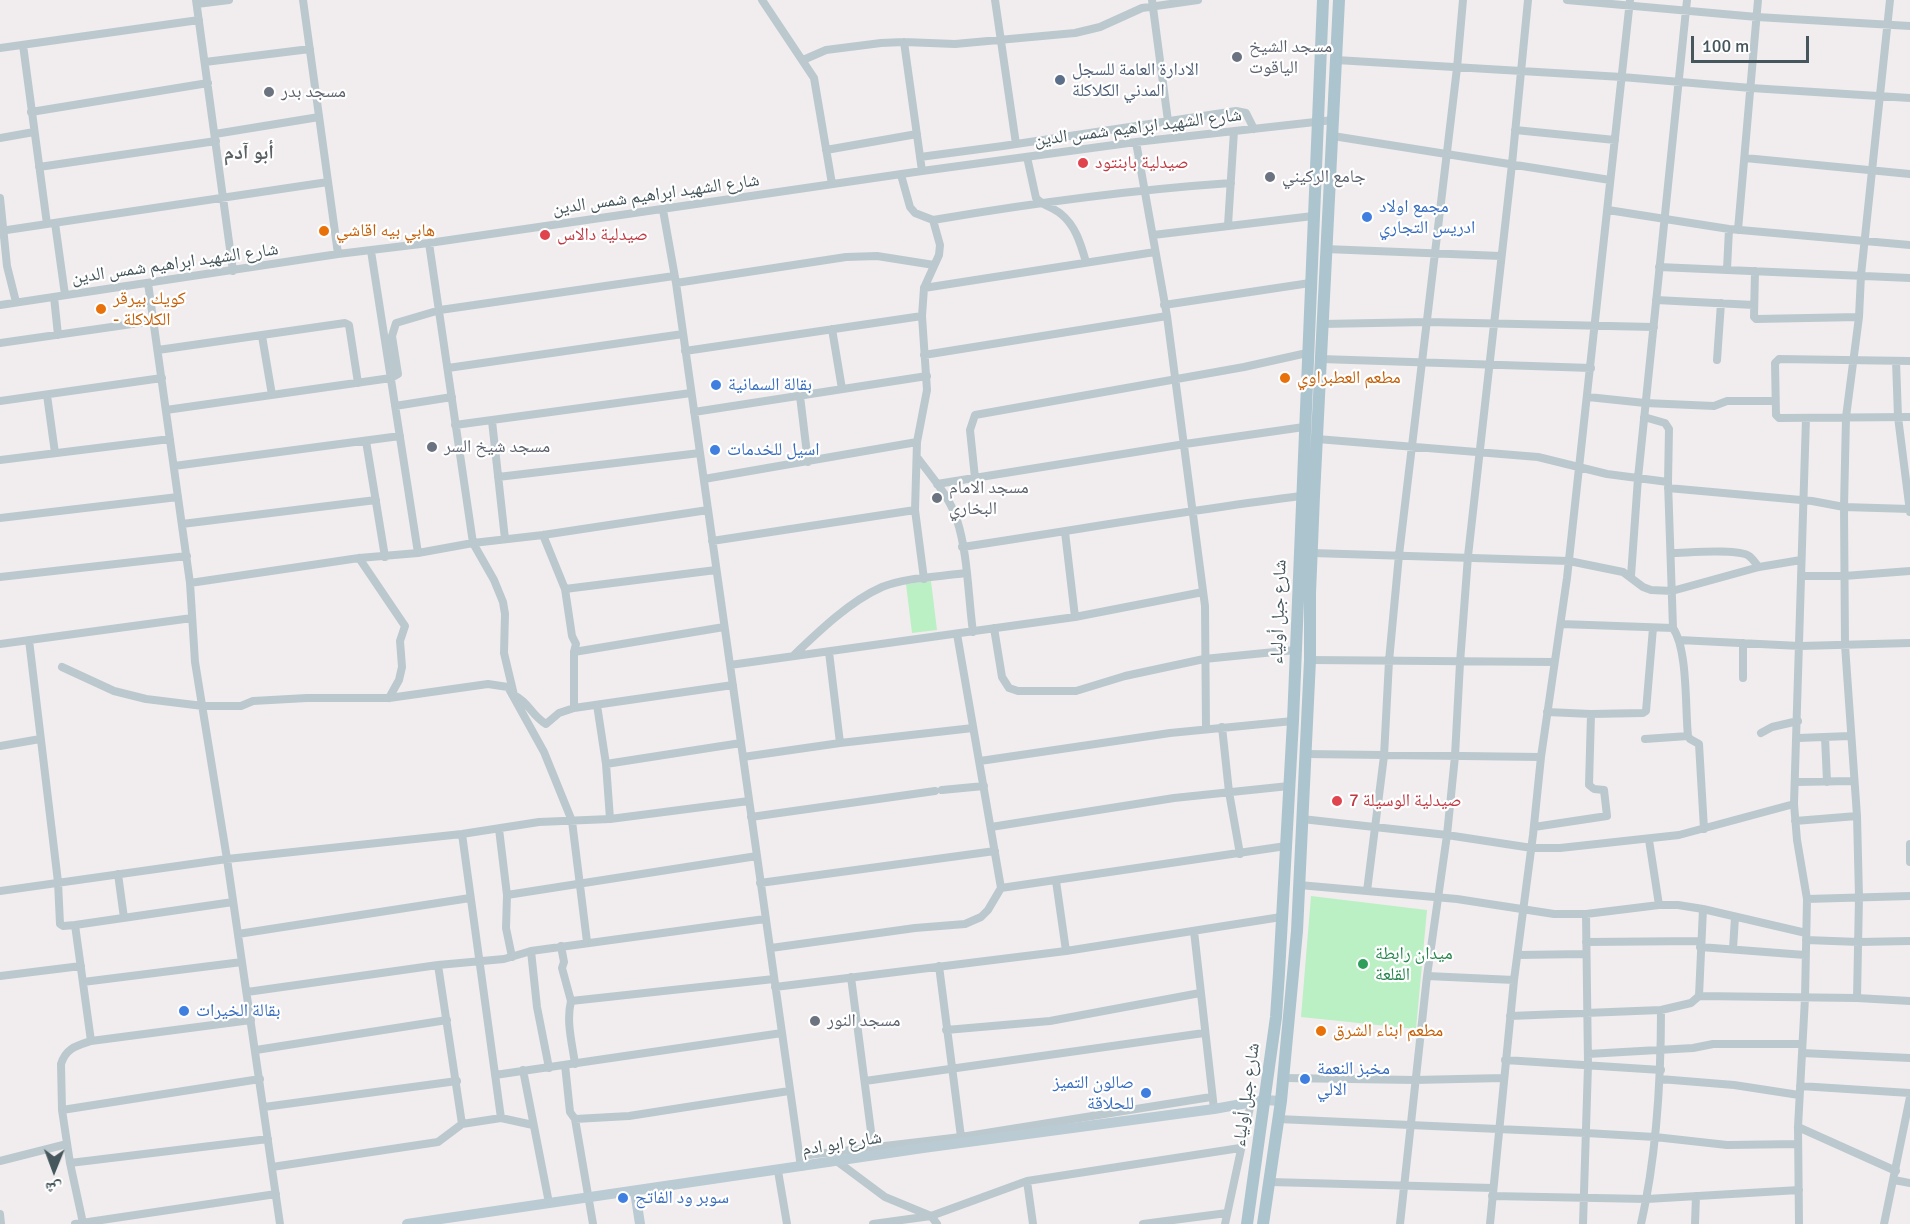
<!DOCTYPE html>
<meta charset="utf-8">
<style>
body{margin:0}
#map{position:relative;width:1910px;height:1224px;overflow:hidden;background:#f1edee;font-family:Signika,"Noto Naskh Arabic",sans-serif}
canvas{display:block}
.north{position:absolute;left:24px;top:1140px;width:60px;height:60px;-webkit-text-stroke:4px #fff;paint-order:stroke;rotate:181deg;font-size:16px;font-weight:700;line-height:24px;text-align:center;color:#45565c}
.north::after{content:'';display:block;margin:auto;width:21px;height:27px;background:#45565c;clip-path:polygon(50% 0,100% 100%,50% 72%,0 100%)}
.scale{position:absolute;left:1691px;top:36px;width:118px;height:27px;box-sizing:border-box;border:3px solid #45565c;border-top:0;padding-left:8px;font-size:18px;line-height:21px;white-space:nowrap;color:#45565c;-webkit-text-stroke:4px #fff;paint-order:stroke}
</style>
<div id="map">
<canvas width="1910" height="1224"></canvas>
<div class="north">ش</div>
<div class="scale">100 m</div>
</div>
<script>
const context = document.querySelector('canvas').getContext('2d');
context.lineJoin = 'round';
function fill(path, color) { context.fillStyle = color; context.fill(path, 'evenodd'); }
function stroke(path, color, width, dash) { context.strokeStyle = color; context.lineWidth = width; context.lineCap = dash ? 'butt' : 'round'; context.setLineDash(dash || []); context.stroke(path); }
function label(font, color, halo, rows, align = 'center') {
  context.font = font + ' Signika,"Noto Naskh Arabic",sans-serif'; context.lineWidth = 4.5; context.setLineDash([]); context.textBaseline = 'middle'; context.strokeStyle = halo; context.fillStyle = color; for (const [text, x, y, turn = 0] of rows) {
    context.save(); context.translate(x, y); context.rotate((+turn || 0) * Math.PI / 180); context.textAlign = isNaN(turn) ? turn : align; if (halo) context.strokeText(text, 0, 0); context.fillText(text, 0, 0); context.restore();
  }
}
const green = new Path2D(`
 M931,581L937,630L912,633L906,584Z
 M1311,896L1427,910L1416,1029L1301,1017Z`);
const street = new Path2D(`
 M196,0L233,271
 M303,0L338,254
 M762,0L814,78L832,184
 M995,0L1016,144
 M1152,0L1168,121
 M1567,0L1757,17L1910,26
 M197,4L229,0
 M904,42L922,171
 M23,45L47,224
 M0,48L199,20
 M803,60L826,50L881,43L904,42L955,44L1075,33L1100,27L1142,8L1198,0
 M1336,60L1622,77L1751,88L1910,98
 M205,62L310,49
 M31,112L208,83
 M1515,130L1615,140
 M215,134L319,117
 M1333,136L1610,180
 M0,138L34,132
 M1136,142L1167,316L1205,606L1206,729
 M826,150L917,134
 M920,157L1003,146L1236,111L1246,113L1254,129
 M1027,157L1036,198C1043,206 1053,207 1061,214C1076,226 1081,245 1086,262
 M1745,158L1910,174
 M39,167L216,141
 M0,198L7,266L16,302
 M663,210L676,283L801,1167
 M1608,210L1729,229L1910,245
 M933,220C1033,203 1130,190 1231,183
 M55,223L65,295
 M1228,225L1234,131
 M1738,230L1758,0
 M0,231L328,182
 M1153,235L1313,216
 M429,243L473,543L494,580L503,602L505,614L504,653L514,695C530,703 530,714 546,724L559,713L574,708L733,685
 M1325,249L1501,256
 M371,251L418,553
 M1659,267L1910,278
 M1727,269L1729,229
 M1755,271L1754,317L1756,319L1859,317
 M148,283L190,583L195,662L227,859L280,1224
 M676,283L846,257L877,256L934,265
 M924,288L1155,252
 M54,297L58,335
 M1656,300L1754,305
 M0,305L338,254L429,243L922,171L1136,142L1333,120
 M1164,305L1310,283
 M1322,324L1427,322L1654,327
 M832,329L842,389
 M262,336L272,395
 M0,343L153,321
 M158,350L345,323L349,325L358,383
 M685,351L922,316
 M924,355L1167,316
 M1321,359L1591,368
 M1717,360L1721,303
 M1896,361L1898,417L1910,512
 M1910,361L1779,359L1775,363L1776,415L1779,418L1910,417
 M448,368L683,334
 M47,395L55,453
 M800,396L808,462
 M1588,397L1645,403L1714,406L1727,401H1775
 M0,401L162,378
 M395,406L452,397
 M166,410L391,378L398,374L392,336L396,323L440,310L674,276
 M694,412L927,376
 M1644,417L1665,423L1669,429L1668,482L1673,628C1688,650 1685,708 1688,736
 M492,421L505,539
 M455,425L691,393
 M1317,439L1538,457L1607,474L1668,482
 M366,441L385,557
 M917,442L915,510L924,579
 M917,457C931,476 950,497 957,520C968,554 968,596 973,632
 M0,460L170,439
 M174,466L400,436
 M498,477L700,453
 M975,478L970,430L975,415L1244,367L1307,353
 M704,479L917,442L927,390L922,316L924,288L939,255L940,245L933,220L915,213L910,207L901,175
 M937,484L1185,444L1304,427
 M1668,488L1812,501L1844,507L1910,509
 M0,518L178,497
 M182,524L376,500
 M1065,532L1075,617
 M543,535L565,589L572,636L576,644L574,652V708
 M712,541L915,510
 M962,547C1076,530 1188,510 1301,496
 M1312,553L1569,561L1623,572L1643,587L1651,590L1672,591L1759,567L1801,560
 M1671,553C1687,553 1737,548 1749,556C1753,559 1756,564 1759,567
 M359,558L405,626L400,641L402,667L399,680L389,698
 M1631,576L1638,478L1687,0
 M1801,576H1844L1910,571
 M0,577L187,556
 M190,583L359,558L418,553L473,543L543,535L708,510
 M565,589L716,570
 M1561,624L1673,628
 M994,628L1002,677L1009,688L1018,691H1076L1125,676L1204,659L1295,650
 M29,640L58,882L60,924L63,926L75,925L91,1041C76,1046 66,1048 61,1064L62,1110L70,1163L83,1223
 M1679,640L1800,646L1910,643
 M0,644L192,618
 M574,652L724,627
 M829,652L840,743
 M793,656C818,632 850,601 882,587C907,577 939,577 965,573
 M1310,660L1554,662
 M730,665L1075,617L1203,592
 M62,667L114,691L146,699L203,706H241L253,701L307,698H389L488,684L508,687L544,752L572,821L587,942
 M1743,678V643
 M597,705L606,764L610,819
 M1547,712L1591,714L1643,713L1646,711L1653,628
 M1222,727L1229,792L1240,854
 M1761,733L1772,727L1798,721
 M1825,737L1827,782
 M1798,738L1850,736
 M1645,739L1688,736L1690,739L1699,744L1704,829
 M0,746L40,739
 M1305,754L1541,757
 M743,757L840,743L973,728
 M980,761L1170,733L1293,721
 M606,764L741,743
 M1796,782L1853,781
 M942,790L984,786
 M751,817L935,791
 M1302,819L1447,835L1532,848H1560L1679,835L1794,804
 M1795,821L1857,816
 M991,827L1174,798L1289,786
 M1534,827L1607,816L1604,790L1594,789L1589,785L1591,714
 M499,829L507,895L506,928L512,957
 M462,834L501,1118
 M1649,840L1659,905
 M1910,844V862
 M118,874L124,918
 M1056,881L1066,951
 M760,883L995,851
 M1299,885L1457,899L1554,914H1586L1659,905H1678L1703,909L1806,933
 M1001,888L1286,846
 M0,891L227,859L462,834L539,822L610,819L749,801
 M1367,891L1384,756L1389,661L1399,555L1457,68L1463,0
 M507,895L757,856
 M1807,899L1910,896
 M75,925L233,902
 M1194,931L1214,1109
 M238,934L470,898
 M1806,940L1859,942L1910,941
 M1586,942L1700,941
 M561,946L564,962L562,968L571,1001L774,979
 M1700,947L1805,955
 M771,948L915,928L965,924L981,917L988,910L1001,888L957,634
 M1733,949L1735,917
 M531,951L537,1007L549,1068
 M1518,955L1585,954
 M438,965L462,1124
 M939,966L961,1137
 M0,976L81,966
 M1427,976L1514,980
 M851,977L873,1147
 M83,982L242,962
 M775,987L1066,951L1281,917
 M247,992L438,965L504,959L531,951L765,919
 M1699,996L1857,998L1910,1001
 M1857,998L1859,897L1857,816L1845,645L1844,507L1846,417L1859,317L1861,275L1890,0
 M571,1001C566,1022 572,1042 575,1064
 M1510,1016L1661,1010L1691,1003L1699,996L1703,909
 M946,1030L1050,1021L1200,993
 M91,1041L251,1020
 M256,1050L447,1020
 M1802,1053L1910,1058
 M1588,1054L1693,1048L1713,1044H1802
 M1505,1060L1661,1070
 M565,1065L570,1112L575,1119L629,1116L789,1091
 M523,1070L549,1203
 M495,1075L782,1033
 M1284,1078L1415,1080L1503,1078
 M1660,1079L1734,1085L1799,1095
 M865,1081L1204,1033
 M1800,1086L1910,1093
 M264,1107L457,1081
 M62,1110L260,1079
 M575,1119L593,1224
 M1278,1119L1586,1133L1655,1137L1727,1145L1798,1144
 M1798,1127L1896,1171
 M800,1156L961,1137L1211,1097
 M0,1161L67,1144
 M838,1162L885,1197L931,1216L937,1224
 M70,1163L268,1139
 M272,1167L438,1142L462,1124L501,1118L533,1125
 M778,1171L787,1224
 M1894,1180L1910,1183
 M1027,1181L1033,1224
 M1270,1182L1493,1188
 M1492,1196L1647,1199L1799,1190
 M0,1214L1,1224
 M75,1224L276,1194
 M873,1224L931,1216L1027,1181L1240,1148
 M1143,1224L1227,1213
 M1225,1224L1251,1103
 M1400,1224L1427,976L1447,835L1455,756L1460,663L1468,556L1512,164L1528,0
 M1490,1224L1514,980L1533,835L1541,757L1567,578L1630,0
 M1583,1224L1588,1065L1586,914
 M1641,1224C1657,1154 1661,1082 1661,1010
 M1695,1224L1696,1196
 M1799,1224L1798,1127L1805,998L1807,899L1797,840L1794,804L1806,418
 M1884,1224L1910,1097`);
const secondary = new Path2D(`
 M635,1191L640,1224
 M407,1224L923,1148L1214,1109L1264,1100L1281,1101`);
const primary = new Path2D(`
 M1247,1224L1276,1017L1279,973L1293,721L1323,0
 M1263,1224L1281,1101L1297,931L1310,660V593L1314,496L1339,0`);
const markers = [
 [1237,57,6,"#6b7280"],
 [1060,80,6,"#5c6f8a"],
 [269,92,6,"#6b7280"],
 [1083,163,6,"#e0444e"],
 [1270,177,6,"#6b7280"],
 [1367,217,6,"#3f7fe0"],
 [324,231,6,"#e8710a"],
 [545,235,6,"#e0444e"],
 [101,309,6,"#e8710a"],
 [1285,378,6,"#e8710a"],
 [716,385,6,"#3f7fe0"],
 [432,447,6,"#6b7280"],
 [715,450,6,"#3f7fe0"],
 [937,498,6,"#6b7280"],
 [1337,801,6,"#e0444e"],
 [1363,964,6,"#2e9e5b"],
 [184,1011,6,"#3f7fe0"],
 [815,1021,6,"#6b7280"],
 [1321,1031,6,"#e8710a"],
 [1305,1079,6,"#3f7fe0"],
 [1146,1093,6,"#3f7fe0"],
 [623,1198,6,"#3f7fe0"]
];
const worshipNames = [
 ["مسجد الشيخ",1249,47],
 ["الياقوت",1249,68],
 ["مسجد بدر",281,92],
 ["جامع الركيني",1282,177],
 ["مسجد شيخ السر",444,447],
 ["مسجد الامام",949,488],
 ["البخاري",949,509],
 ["مسجد النور",827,1021]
];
const serviceNames = [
 ["الادارة العامة للسجل",1072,70],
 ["المدني الكلاكلة",1072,91]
];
const streetNames = [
 ["شارع الشهيد ابراهيم شمس الدين",1138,128,-7],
 ["شارع الشهيد ابراهيم شمس الدين",656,195,-8],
 ["شارع الشهيد ابراهيم شمس الدين",175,264,-8],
 ["شارع جبل أولياء",1279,612,-88],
 ["شارع جبل أولياء",1247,1095,-82],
 ["شارع ابو ادم",842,1144,-9]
];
const healthNames = [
 ["صيدلية بابنتود",1095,163],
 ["صيدلية دالاس",557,235],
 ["صيدلية الوسيلة 7",1349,801]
];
const shopNames = [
 ["مجمع اولاد",1379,207],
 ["ادريس التجاري",1379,228],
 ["بقالة السمانية",728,385],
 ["اسيل للخدمات",727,450],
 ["بقالة الخيرات",196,1011],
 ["مخبز النعمة",1317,1069],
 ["الالي",1317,1090],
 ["صالون التميز",1134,1083,"right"],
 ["للحلاقة",1134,1104,"right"],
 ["سوبر ود الفاتح",635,1198]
];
const foodNames = [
 ["هابي بيه اقاشي",336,231],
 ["كويك بيرقر",113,299],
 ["- الكلاكلة",113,320],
 ["مطعم العطبراوي",1297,378],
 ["مطعم ابناء الشرق",1333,1031]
];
const leisureNames = [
 ["ميدان رابطة",1375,954],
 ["القلعة",1375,975]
];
const neighbourhoodNames = [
 ["أبو آدم",249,154]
];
fill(green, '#baf0c4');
stroke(street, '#bbc9ce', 8);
stroke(secondary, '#bacbd3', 10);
stroke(primary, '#acc4ce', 12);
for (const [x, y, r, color] of markers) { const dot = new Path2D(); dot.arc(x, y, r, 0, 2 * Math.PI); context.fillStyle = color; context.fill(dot); stroke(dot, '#fff', 2); }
label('18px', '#5b616d', '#fff', worshipNames, 'left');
label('18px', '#4e5e75', '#fff', serviceNames, 'left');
label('18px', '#45565c', '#fff', streetNames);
label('18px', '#be3a42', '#fff', healthNames, 'left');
label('18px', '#366cbe', '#fff', shopNames, 'left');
label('18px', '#c56008', '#fff', foodNames, 'left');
label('18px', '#27864d', '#fff', leisureNames, 'left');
label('bold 20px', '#5a6063', '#fff', neighbourhoodNames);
</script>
